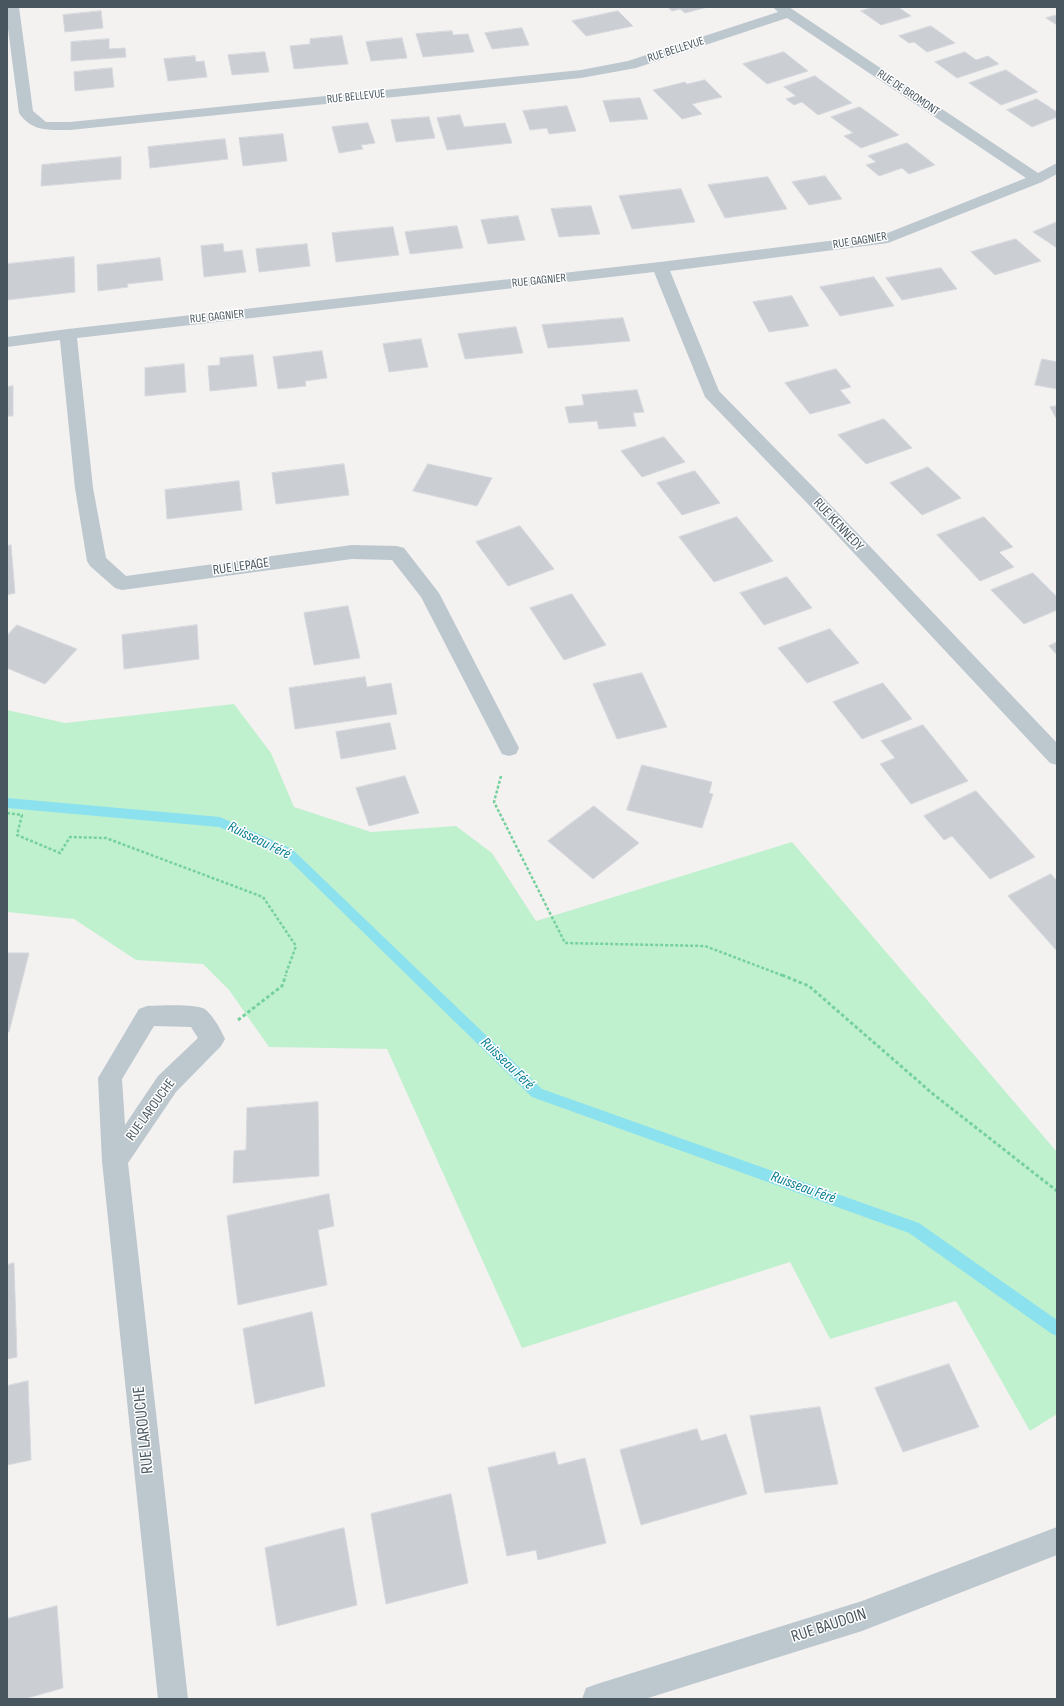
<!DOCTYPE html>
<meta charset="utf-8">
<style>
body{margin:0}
#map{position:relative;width:1064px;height:1706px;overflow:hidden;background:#f4f1f1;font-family:"Sofia Sans Condensed",sans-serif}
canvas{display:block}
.frame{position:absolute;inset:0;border:8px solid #48565f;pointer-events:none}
</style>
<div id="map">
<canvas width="1064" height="1706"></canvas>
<div class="frame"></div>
</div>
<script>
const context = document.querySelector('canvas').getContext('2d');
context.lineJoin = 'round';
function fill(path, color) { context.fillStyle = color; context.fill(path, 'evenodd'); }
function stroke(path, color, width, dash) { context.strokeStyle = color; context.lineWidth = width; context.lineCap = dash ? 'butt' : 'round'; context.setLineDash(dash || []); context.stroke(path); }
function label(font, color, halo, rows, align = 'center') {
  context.font = font + ' "Sofia Sans Condensed",sans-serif'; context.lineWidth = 3; context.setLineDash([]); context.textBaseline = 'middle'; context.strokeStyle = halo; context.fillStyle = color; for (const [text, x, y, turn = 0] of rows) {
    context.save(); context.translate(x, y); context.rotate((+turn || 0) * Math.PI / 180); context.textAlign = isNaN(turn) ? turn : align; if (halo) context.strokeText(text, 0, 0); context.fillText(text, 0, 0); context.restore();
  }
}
const green = new Path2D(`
 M234,704L271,753L294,807L371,832L456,826L492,853L536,921L792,842L1057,1152V1414L1030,1431L956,1301L830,1339L790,1262L522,1348L387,1049L269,1047L229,990L203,964L136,960L74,919L7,912V710L65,723Z`);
const stream = new Path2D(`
 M7,798L220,817L292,849L542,1089L919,1223L1057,1320V1336L1052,1334L909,1233L532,1097L284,855L219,827L7,808Z`);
const building = new Path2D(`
 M668,7H708L685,13L680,9L672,11Z
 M874,7H898L911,16L881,25L861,11Z
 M101,11L103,28L65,32L63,15Z
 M618,11L633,26L586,36L572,21Z
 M1057,15V25L1046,18Z
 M931,26L955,43L927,52L914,42L909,43L899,36Z
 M522,28L529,45L492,49L485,33Z
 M452,31L453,35L468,34L474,52L423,57L416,34Z
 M342,36L348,64L294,69L290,46L310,44V39Z
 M402,38L407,58L371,61L366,42Z
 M109,39V49L125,48L126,57L71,61V42Z
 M265,52L269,72L232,75L228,55Z
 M784,52L808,71L767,84L743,64Z
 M965,52L976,60L988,56L999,64L957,78L935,62Z
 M195,56L196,62L204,61L207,77L168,81L164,59Z
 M112,68L114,87L75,91L74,72Z
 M1006,70L1038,92L1001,105L969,83Z
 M815,76L852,103L818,115L802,102L794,105L786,99L796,96L784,87Z
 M705,80L722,97L692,104L702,114L682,119L653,90L685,82L687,84Z
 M640,98L648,119L610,122L603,101Z
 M1037,99L1057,112V117L1032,127L1007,110Z
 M567,106L576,131L549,134L547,128L530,130L523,111Z
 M860,107L899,135L861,148L844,136L853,133L831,117Z
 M460,115L464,127L505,123L512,143L447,150L437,118Z
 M429,117L435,138L396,142L391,120Z
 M368,123L375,143L361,145L363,149L339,153L332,127Z
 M283,134L287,161L243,166L239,138Z
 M225,139L228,159L150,168L148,147Z
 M907,143L935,165L909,174L902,168L879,176L866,165L876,162L868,156Z
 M121,157V179L41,186L42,165Z
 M825,176L842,199L809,205L792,182Z
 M768,177L787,209L725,218L708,185Z
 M681,189L695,222L632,229L619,196Z
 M591,206L600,234L559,237L551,209Z
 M518,216L525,240L488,244L481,220Z
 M1057,222V248L1033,232Z
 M457,226L463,248L410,254L405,232Z
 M393,227L399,255L336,262L332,233Z
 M1016,239L1041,261L995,275L971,252Z
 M223,244L224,252L242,250L246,272L204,277L201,246Z
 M307,244L310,266L259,272L256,249Z
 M74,257L75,292L7,300V264Z
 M160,258L163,280L127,284L128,287L98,291L97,265Z
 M941,268L957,289L902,300L886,278Z
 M874,277L894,306L840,316L820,287Z
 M792,296L809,326L769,332L753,302Z
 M623,318L630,341L548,348L542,325Z
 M516,327L523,353L465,359L458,334Z
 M421,339L428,367L389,372L383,344Z
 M322,351L327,378L305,381L306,386L278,389L273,357Z
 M253,355L257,386L210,391L208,366L220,365V358Z
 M1042,359L1057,362V389L1035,385Z
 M184,364L186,392L145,396V368Z
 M836,369L851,387L840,390L851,403L810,414L785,383Z
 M13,386V416H7V387Z
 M637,390L644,412L633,413L636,426L599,429L597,421L569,423L565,407L584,405L582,395Z
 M1057,406V420L1050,407Z
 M884,419L912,448L866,464L838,435Z
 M664,437L685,462L642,477L621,451Z
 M344,464L349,495L276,504L272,473Z
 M428,464L492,478L477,506L413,491Z
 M928,467L961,498L922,515L890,483Z
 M695,471L720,503L682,515L657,483Z
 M239,481L242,510L167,519L165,490Z
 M737,517L773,561L714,582L679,537Z
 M984,517L1013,547L999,552L1014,567L980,581L937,535Z
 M520,526L554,569L508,586L476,542Z
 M11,545L15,593L7,595V546Z
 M1033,573L1057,597V610L1024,624L991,590Z
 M787,577L812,608L764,625L740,593Z
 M572,594L606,645L564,660L530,608Z
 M348,606L360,658L314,665L304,613Z
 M17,625L77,649L45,684L7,668V636Z
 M197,625L199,659L124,669L122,635Z
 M830,629L859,663L807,683L778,648Z
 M1057,642V655L1049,646Z
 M642,673L667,727L617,739L593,684Z
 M365,677L367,687L391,683L397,714L295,729L289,688Z
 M883,683L912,719L862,739L833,702Z
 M390,723L396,749L341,759L336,732Z
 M923,725L968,781L911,804L880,764L895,758L881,741Z
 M642,765L712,782L709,793L713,794L702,828L627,810Z
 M405,776L419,813L369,826L356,788Z
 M976,791L1035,857L990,879L952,836L944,840L924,816Z
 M594,806L639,843L593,879L548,841Z
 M1051,874L1057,881V951L1008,896Z
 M7,953H29L9,1032H7Z
 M318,1102L319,1176L233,1183L234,1151L246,1150L247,1108Z
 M329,1194L334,1226L318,1230L327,1285L238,1305L227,1216Z
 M14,1263L17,1357L7,1359V1265Z
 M312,1312L325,1386L255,1404L243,1329Z
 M949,1364L979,1427L903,1452L875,1388Z
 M28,1381L31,1460L7,1465V1386Z
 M820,1407L838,1484L765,1493L750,1416Z
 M697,1429L701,1441L726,1434L747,1494L641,1525L620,1450Z
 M555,1452L558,1465L585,1458L606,1543L538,1560L536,1550L507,1556L488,1468Z
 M451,1494L468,1583L386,1604L371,1514Z
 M344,1528L357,1605L277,1626L265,1548Z
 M57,1606L63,1688L24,1699H7V1619Z`);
const pathFar1 = new Path2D(`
 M501,776L494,802L565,943L705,946L784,976
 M7,813L22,815L17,835L60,853L70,837L106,838L263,897L296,946L285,976`);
const path = new Path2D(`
 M782,975L809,986L933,1094L1057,1191
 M238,1020L282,986L286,975`);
const minor = new Path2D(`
 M7,7H19L33,111L46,122H70L581,70L628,61L778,12L773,7H789L1038,173L1057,163V174L1042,182L888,243L670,271L719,391L821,495L1057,743V765L1050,763L807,503L705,397L654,272L77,338L93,488L106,558L126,576L352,545L397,546L404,548L439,593L519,748L516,754L509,756L502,754L421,597L392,560L352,559L122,590L115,588L90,566L87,561L75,488L60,340L7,347V337L68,329L660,262L885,234L1026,178L787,18L636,68L581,78L70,130C49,130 32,132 19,113L7,21Z
 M147,1006C159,1006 197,1003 206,1010C214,1017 221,1030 225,1039L221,1046L176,1092L128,1163L188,1699H158L102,1161L98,1078L139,1009ZM154,1026L191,1027L198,1038L158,1076L125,1125L122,1079Z
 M1057,1527V1555L862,1631L645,1699H582L586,1688L597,1684L862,1601Z`);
const farStreetnames = [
 ["RUE BELLEVUE",676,50,-18],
 ["RUE DE BROMONT",908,93,34],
 ["RUE BELLEVUE",356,97,-6],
 ["RUE GAGNIER",860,241,-9],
 ["RUE GAGNIER",539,281,-6],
 ["RUE GAGNIER",217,317,-6]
];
const streetNames = [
 ["RUE KENNEDY",838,525,47],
 ["RUE LEPAGE",241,567,-8],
 ["RUE LAROUCHE",151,1110,-54]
];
const waterNames = [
 ["Ruisseau Féré",259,841,26],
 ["Ruisseau Féré",507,1064,44],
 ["Ruisseau Féré",803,1188,20]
];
const nearStreetnames = [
 ["RUE LAROUCHE",144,1430,-96],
 ["RUE BAUDOIN",829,1626,-18]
];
fill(green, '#c0f1cf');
fill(stream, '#8ce1ef');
fill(building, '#cbcfd4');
stroke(building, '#d5d8dd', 1);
stroke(pathFar1, '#76d19e', 2.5, [3, 2]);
stroke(path, '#76d19e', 3, [3.5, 2.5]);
fill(minor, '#bcc7ce');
label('12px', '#48565f', '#fff', farStreetnames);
label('14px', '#48565f', '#fff', streetNames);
label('italic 15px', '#0a7f92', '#fff', waterNames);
label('17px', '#48565f', '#fff', nearStreetnames);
</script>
